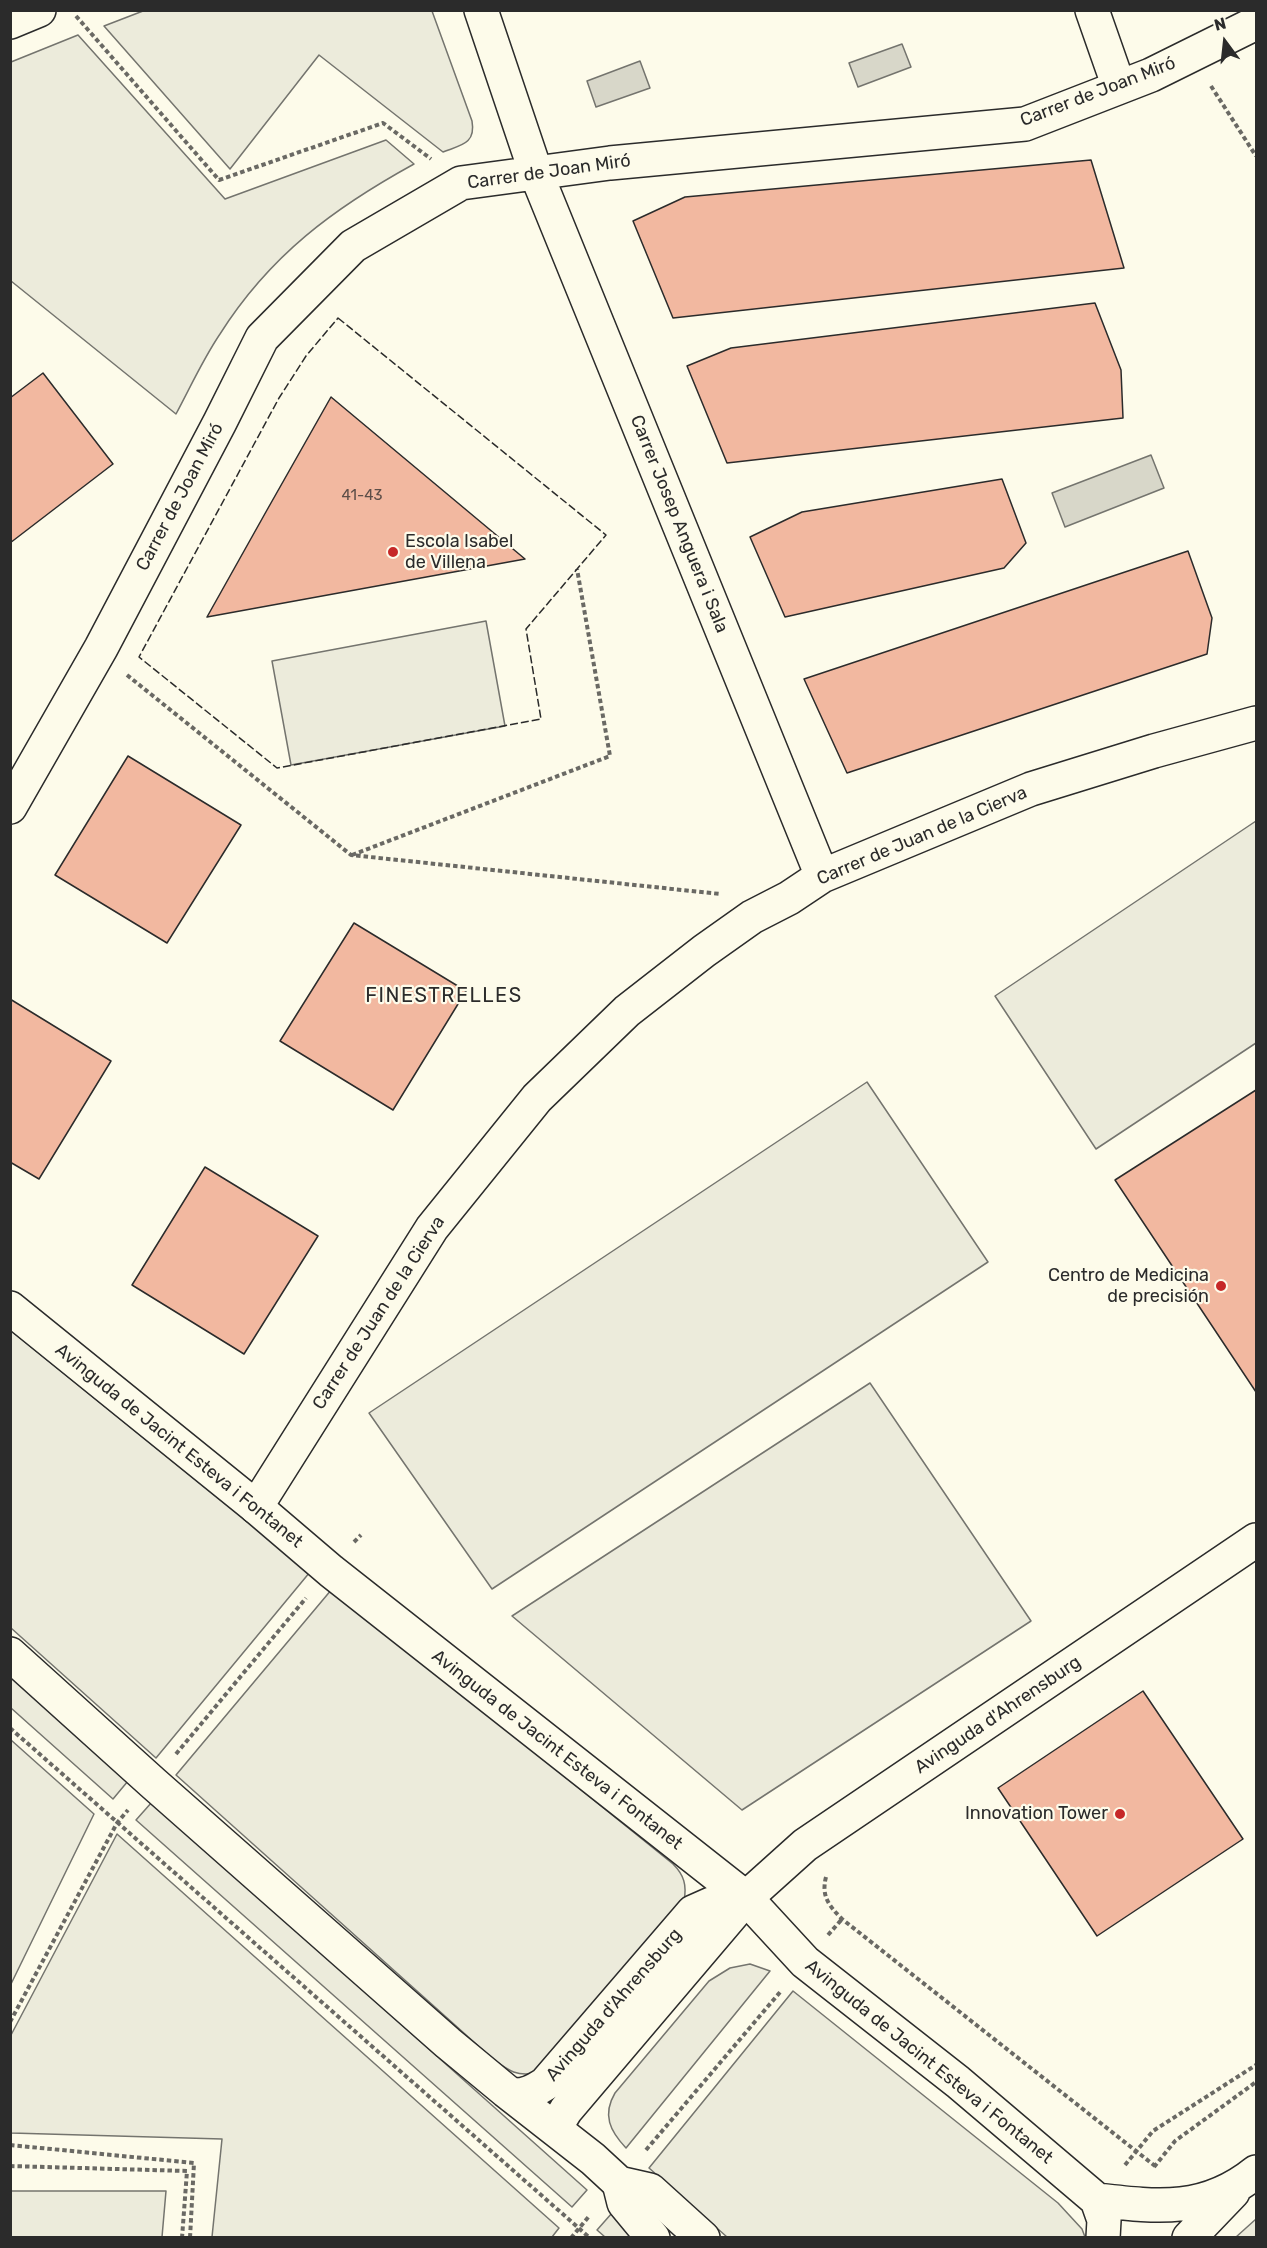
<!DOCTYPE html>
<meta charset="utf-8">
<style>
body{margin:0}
#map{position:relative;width:1267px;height:2248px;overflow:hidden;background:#fdfbea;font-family:Rubik,sans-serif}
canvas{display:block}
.frame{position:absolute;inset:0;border:12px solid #2b2b2b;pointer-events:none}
.north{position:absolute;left:1195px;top:12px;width:60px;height:60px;-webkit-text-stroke:4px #fdfbea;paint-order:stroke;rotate:345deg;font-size:16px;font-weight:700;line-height:24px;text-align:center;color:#2b2b2b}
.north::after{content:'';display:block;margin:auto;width:21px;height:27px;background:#2b2b2b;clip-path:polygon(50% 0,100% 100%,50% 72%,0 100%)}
</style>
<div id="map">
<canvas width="1267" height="2248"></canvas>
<div class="frame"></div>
<div class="north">N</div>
</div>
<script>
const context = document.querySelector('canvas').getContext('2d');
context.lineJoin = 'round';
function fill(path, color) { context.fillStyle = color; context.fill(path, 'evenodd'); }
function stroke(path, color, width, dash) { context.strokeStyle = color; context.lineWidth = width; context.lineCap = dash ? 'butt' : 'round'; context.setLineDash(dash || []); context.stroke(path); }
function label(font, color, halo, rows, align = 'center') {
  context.font = font + ' Rubik,sans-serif'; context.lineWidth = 4.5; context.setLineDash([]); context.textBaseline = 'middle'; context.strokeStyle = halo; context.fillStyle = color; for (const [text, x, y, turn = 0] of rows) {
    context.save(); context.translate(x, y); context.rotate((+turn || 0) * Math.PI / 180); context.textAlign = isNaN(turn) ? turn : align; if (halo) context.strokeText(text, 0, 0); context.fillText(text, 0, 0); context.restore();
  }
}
const green = new Path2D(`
 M143,11H432L472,121C476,144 461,145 443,152L319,55L230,169L104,26Z
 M78,35L225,199L386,140L414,164C334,208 270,255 220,334C203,359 190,388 176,414L11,281V62Z
 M486,621L505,726L291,765L272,661Z
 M1256,821V1043L1096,1149L995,996Z
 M867,1082L988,1262L492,1589L369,1413Z
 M11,1331L310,1572L156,1758L11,1628Z
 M870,1383L1031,1621L742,1810L512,1616Z
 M332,1589L673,1864C684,1875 687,1885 684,1901L535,2073C517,2077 508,2070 494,2060L176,1775Z
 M11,1676L128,1781L113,1799L11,1708Z
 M11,1740L94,1814L11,1984Z
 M152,1802L587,2190L572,2207L136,1820Z
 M117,1834L559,2228L552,2237H212L222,2139L11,2133V2035Z
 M750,1964L770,1971L626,2148C610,2131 602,2115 615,2093L709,1981L730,1968Z
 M793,1991L1058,2203L1082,2229L1085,2237H727L649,2168Z
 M11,2191H166L162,2237H11Z
 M612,2213L631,2237H605L597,2230Z
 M1256,2219V2237H1236Z`);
const water = new Path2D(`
 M902,44L911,67L858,87L849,63Z
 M640,61L650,88L596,107L587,81Z
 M1151,455L1164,488L1065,527L1052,493Z`);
const building = new Path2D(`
 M1091,160L1124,268L673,318L633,221L685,197Z
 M1095,303L1121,370L1123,418L727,463L687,366L731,348Z
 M43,373L113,464L10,543V398Z
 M331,397L525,559L207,617L267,510Z
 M1002,479L1026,543L1004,568L785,617L750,537L802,512Z
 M1188,551L1212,618L1207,654L847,773L804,679Z
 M128,756L241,825L167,943L55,875Z
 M354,923L466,991L393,1110L280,1041Z
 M10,999L111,1061L39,1179L10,1162Z
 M1256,1090V1392L1115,1180Z
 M205,1167L318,1236L244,1354L132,1285Z
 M1143,1691L1243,1839L1097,1936L998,1788Z`);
const path = new Path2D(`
 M76,16L219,180L383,123L431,159
 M1211,86L1256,156
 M127,675L351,855L720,894
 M352,855L610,756L577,569
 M354,1542L361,1535
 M10,1728L590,2238
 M176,1754L306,1598
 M826,1877C821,1896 829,1906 842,1919L1155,2166
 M828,1935L842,1919
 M10,2022L117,1823L128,1810
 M10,2145L194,2163L190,2238
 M646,2150L781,1991
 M1125,2165L1153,2131L1256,2065
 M10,2166L187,2171L182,2238
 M1154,2167L1175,2141L1256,2082
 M571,2238L590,2215`);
const minor = new Path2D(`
 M481,10L536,173L822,876
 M1092,10L1119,87
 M10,22L39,10
 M10,807L101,648L220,422L262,338L353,246L461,183L610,163L1025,124L1151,75L1256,23
 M256,1507L432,1228L537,1098L627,1011L704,951L752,917L789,898L822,876L1031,789L1154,751L1256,723
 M512,2095C525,2096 534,2091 545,2084L693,1912L711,1904L746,1898
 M555,2128L566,2110L746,1898L805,1845L1256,1540`);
const tertiary = new Path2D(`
 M10,1308L256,1507L331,1571L746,1898L805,1962L958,2082L1097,2200L1104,2220L1103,2238
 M10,1654L153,1783L448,2043L506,2091L593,2159L619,2183L650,2190L703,2238
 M1097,2200C1158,2207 1205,2213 1256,2172
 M1189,2238L1233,2192`);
const motorway = new Path2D(`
 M619,2183L624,2203L653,2238`);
const fence = new Path2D(`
 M338,318L606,535L526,629L541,719L277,768L139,657L279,398L306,356Z`);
const markers = [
 [393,552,6,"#c62828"],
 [1221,1286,6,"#c62828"],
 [1120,1814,6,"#c62828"]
];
const numberNames = [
 ["41-43",362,496]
];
const streetNames = [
 ["Carrer de Joan Miró",1098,92,-21],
 ["Carrer de Joan Miró",549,172,-8],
 ["Carrer de Joan Miró",180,497,-62],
 ["Carrer Josep Anguera i Sala",679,524,68],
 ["Carrer de Juan de la Cierva",922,836,-23],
 ["Carrer de Juan de la Cierva",379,1313,-57],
 ["Avinguda de Jacint Esteva i Fontanet",179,1446,39],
 ["Avinguda d'Ahrensburg",998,1715,-34],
 ["Avinguda de Jacint Esteva i Fontanet",557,1750,38],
 ["Avinguda d'Ahrensburg",614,2005,-49],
 ["Avinguda de Jacint Esteva i Fontanet",929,2062,39]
];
const poiNames = [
 ["Escola Isabel",405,542,"left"],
 ["de Villena",405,563,"left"],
 ["Centro de Medicina",1209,1276],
 ["de precisión",1209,1297],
 ["Innovation Tower",1108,1814]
];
const neighbourhoodNames = [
 ["FINESTRELLES",444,996]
];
fill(green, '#ecebdb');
stroke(green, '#74746e', 1.5);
fill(water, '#d8d7c9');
stroke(water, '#74746e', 1.5);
fill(building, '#f2b8a0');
stroke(building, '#2b2b2b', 1.5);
stroke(minor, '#2b2b2b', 36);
stroke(tertiary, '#2b2b2b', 36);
stroke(motorway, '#2b2b2b', 36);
stroke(path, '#6a6964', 4, [4.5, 3]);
stroke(minor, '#fdfbea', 33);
stroke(tertiary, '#fdfbea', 33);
stroke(motorway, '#fdfbea', 33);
stroke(fence, '#2b2b2b', 1.5, [8, 3]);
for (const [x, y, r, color] of markers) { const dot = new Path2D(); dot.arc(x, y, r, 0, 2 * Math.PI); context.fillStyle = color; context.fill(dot); stroke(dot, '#fdfbea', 2); }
label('15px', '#5d4e48', null, numberNames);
label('18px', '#2b2b2b', '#fdfbea', streetNames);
label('18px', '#2b2b2b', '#fdfbea', poiNames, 'right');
context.letterSpacing = '1.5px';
label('20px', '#2b2b2b', '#fdfbea', neighbourhoodNames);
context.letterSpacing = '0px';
</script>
